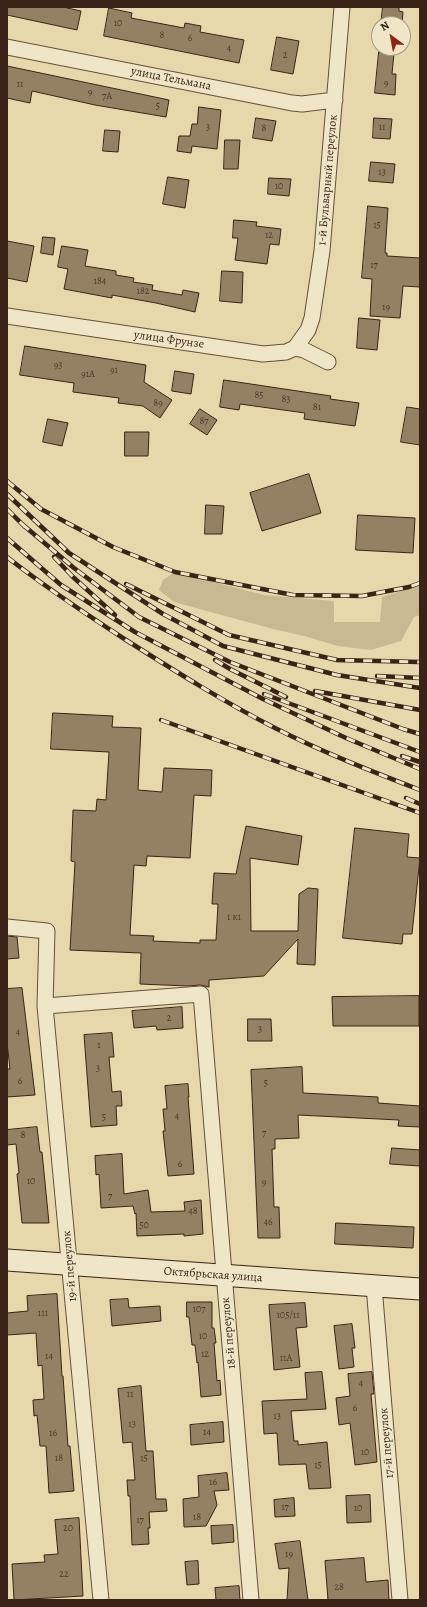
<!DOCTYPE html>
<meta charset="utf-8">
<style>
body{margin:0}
#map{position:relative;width:427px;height:1607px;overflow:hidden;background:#e6d8ab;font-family:Alegreya,serif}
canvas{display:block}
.frame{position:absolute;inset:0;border:8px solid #3b2317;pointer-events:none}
.north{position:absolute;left:371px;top:16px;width:40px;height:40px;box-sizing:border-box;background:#efe6c8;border:1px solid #a79881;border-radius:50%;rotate:328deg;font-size:11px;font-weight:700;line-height:16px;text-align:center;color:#3b2317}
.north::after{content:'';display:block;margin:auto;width:14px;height:18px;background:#8f2418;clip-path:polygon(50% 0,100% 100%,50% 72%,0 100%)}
</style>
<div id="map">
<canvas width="427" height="1607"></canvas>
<div class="frame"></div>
<div class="north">N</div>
</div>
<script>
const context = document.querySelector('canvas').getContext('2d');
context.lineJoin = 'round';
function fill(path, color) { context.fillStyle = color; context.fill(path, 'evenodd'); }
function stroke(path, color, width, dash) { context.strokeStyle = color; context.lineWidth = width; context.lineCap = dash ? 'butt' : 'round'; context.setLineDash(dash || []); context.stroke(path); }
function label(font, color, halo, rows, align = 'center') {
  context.font = font + ' Alegreya,serif'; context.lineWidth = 3; context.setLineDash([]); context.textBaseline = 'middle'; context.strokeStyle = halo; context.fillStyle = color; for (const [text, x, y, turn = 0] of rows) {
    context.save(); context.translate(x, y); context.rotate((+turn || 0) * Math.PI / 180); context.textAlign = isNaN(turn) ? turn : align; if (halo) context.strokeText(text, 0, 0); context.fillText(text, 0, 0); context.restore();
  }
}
const green = new Path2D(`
 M175,572L264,595L334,601V622H380L382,597L420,585V615L414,617L401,641L371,650L338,646L304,636L273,629L174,602L159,590L163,580Z`);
const building = new Path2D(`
 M7,7H63L81,11L77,30L7,15Z
 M383,7H399V11L403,12L402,24H381Z
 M109,8L132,13L131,18L184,28L185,23L201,26L200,32L244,40L239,63L104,36Z
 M277,37L299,41L293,74L271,70Z
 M379,52L394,53L392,74H396L395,95L375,93Z
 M7,66L169,100L166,117L95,105L32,91L30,103L7,98Z
 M199,107L221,110L217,149L192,146L191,153L177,151L179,136H190L192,124H197Z
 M256,118L276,121L272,141L253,138Z
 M374,118L392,119L390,139L373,138Z
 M105,130L120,131L118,152L103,151Z
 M225,140H240L238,169H224Z
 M371,162L395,164L393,183L369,181Z
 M168,177L189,180L185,208L163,204Z
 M269,178L291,179L289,196L268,194Z
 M368,206L388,208L385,253H387V256L420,258V287L403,286L400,318L370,316L372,279L362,278Z
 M234,220L257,222L256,226L281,229L279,245L270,244L267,264L235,260L238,238H233Z
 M43,237L55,238L53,255L41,253Z
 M7,241L34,246L27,282L7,278Z
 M62,246L88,250L85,266L116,271V275L134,278L133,282L153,285L152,290L182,295L183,290L199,293L195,312L156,303L112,295V298L64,289L68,269L58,267Z
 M222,271L243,272L242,303L220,301Z
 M359,318L380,320L377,350L357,348Z
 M25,346L146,365L144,382L172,400L160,418L143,406L118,403L119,398L73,392L74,383L20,375Z
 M175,371L194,374L191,394L172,391Z
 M224,380L331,396L330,399L359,403L355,426L304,419L305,413L240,404L239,410L220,407Z
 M407,407L420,409V445L401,442Z
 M200,409L217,420L207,435L190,424Z
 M48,419L68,423L62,446L43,442Z
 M125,432H149L148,456H125Z
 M309,474L321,513L262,531L250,493Z
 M206,505L224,506L222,534H205Z
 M358,515L415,518L413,553L356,550Z
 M53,713L113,716L112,727L141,728L138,790L162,792L164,768L212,770L211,796L194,795L190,858L147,856L146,866L134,865L130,935L154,936L153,941L200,943V940H216L218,904H212L214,873L236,874L246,826L302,836L298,865L250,858L251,931H298L299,894L308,888L318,889L315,965L297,964L298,939L264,976L209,980V987L200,985L188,986L140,984L141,953L70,950L75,862L71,861L73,810L96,811L97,799L106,800L109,752L51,749Z
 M355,828L409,834L407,857L420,858L412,934H403L402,944L343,938Z
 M7,936L17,937L19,958L7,959Z
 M22,988L35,1095L7,1097V1069H10L7,1043V989Z
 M419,996V1026H333L332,997Z
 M182,1007L183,1028L157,1030L156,1026L134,1028L132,1011Z
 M248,1019H271L272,1041H248Z
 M112,1033L114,1057H109L112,1092L121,1091L122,1106H116L117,1125L91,1127L84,1035Z
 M302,1067L303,1093L378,1097V1103L420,1106V1127L398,1126L399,1120L298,1115L299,1138L275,1139V1149H272L274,1207H279L280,1238H258L251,1070Z
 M188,1084L189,1097H188L194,1174L168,1176L163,1131H165L163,1109H167L165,1086Z
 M37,1127L40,1152H42L49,1223H22L17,1174L19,1173L16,1144L7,1145V1130Z
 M392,1148L420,1150V1166L390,1164Z
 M122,1154L124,1194L148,1190L151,1212L185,1211L184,1202L201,1200L203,1234L184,1236V1234L137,1236L136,1213L135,1214L133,1206L101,1208L99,1174L96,1175L95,1156Z
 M336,1223L414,1227L413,1248L335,1244Z
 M57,1294L62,1376H63L68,1446H70L74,1491L49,1493L46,1446H40L37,1415L34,1416L33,1400L44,1399L42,1365L38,1366L36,1333L7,1335V1313L28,1311L27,1296Z
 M128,1299L129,1308L160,1306L161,1321L112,1326L110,1300Z
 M187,1302H212V1328H214L216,1343H214L217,1381L220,1380L221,1395L201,1397L198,1362L197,1363L195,1345H192L189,1317H187Z
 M305,1303L307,1327L296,1328L300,1367L274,1370L269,1305Z
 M352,1324L355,1348H352L354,1367L339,1369L334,1326Z
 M322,1372L326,1409L291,1411L294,1441H298V1445L327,1442L331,1488L309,1489L306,1464L279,1465L277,1433L264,1434L262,1401L307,1399L305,1373Z
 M372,1372L374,1394H371L377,1462L355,1465L350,1423L339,1425L336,1398L350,1396L348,1374Z
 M141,1386L146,1451H153L156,1499H166L167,1511L149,1512L150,1528H148L149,1544L132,1545L130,1496H128L127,1480H135L132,1442L123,1443L118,1389Z
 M223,1422L224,1442L191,1445L190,1425Z
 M227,1473L229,1490L214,1491L217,1505L206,1526L184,1527L183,1499L199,1497L198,1476Z
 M370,1495L371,1522L347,1523L346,1496Z
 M294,1498L295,1516L275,1517L274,1500Z
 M79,1518L83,1596L14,1600L12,1564L45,1562L44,1555L58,1554L55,1520Z
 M233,1525L234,1542L212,1544L211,1526Z
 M300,1541L308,1600H287L289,1568L279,1569L275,1544Z
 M364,1558L366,1582L388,1580L389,1600H328L325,1561Z
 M198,1561L199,1584L187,1585L185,1562Z
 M239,1586L240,1600H216L215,1588Z`);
const street = new Path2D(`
 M7,47L292,103L302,104L335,100
 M7,316L263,354L286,352L295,348L304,350L328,362
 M295,348L308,330L312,318L322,251L342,7
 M7,927L47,931L45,1006L101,1600
 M45,1006L201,994L251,1600
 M374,1286L400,1600`);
const secondary = new Path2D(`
 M7,1260L420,1289`);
const rail = new Path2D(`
 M7,481L41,509L113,547L175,572L293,595L362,596L409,587L420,583
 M7,494L69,553L163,614L223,646L337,675L420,688
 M7,509L25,527
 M22,524L74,568L139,617L230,662L403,729L420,734
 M7,538L61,585L135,632L263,699L346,738L420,769
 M7,557C45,587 86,614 126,640C175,671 224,702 275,728C322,752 371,771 420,790
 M54,557L73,577L115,615
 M126,584L229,635L337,660L420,662
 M215,660L230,669L286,697
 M377,676L420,678
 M315,691L420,710
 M264,694L420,752
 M161,720L420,813
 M402,756L420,762
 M406,798L420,804`);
const numberNames = [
 ["10",118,24],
 ["8",162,36],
 ["6",190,39],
 ["4",229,49],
 ["2",285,56],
 ["9",386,84],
 ["11",20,85],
 ["9",90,93],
 ["7А",107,97],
 ["5",158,107],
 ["3",208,128],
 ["11",382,128],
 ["8",264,129],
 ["13",382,173],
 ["10",279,187],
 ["15",377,226],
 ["12",269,236],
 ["17",374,266],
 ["184",100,282],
 ["182",143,292],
 ["19",386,308],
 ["93",58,366],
 ["91",114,371],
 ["91А",88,375],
 ["85",259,396],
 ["83",286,400],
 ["89",158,404],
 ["81",317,408],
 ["87",204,422],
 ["1 к1",234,918],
 ["2",169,1019],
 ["3",260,1030],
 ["4",18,1033],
 ["1",99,1046],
 ["3",98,1069],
 ["6",20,1082],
 ["5",266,1084],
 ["4",177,1117],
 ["5",104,1118],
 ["7",264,1134],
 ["8",23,1136],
 ["6",180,1165],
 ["10",31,1182],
 ["9",264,1183],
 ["7",110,1197],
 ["48",193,1212],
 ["46",268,1223],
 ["50",144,1226],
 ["107",199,1310],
 ["111",43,1314],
 ["105/11",288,1316],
 ["10",203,1337],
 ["12",205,1355],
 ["14",49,1357],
 ["11А",286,1359],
 ["4",361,1384],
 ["11",130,1395],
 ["6",355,1409],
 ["13",277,1417],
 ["13",132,1425],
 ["14",207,1433],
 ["16",53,1434],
 ["10",365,1453],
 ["18",59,1459],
 ["15",144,1459],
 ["15",318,1466],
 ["16",213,1483],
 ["17",285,1508],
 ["10",358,1509],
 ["18",197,1518],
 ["17",140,1521],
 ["20",68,1529],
 ["19",289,1555],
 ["22",64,1575],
 ["28",339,1588]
];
const streetNames = [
 ["улица Тельмана",171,79,11],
 ["1-й Бульварный переулок",328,180,-85],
 ["улица Фрунзе",169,340,8],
 ["19-й переулок",70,1266,-95],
 ["Октябрьская улица",213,1275,4],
 ["18-й переулок",229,1333,-95],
 ["17-й переулок",387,1443,-95]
];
fill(green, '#c9b992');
fill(building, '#948164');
stroke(building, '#3b2317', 1);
stroke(street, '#66503c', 17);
stroke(secondary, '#3b2317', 23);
stroke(street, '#efe6c8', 15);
stroke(secondary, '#efe6c8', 21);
stroke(rail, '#3b2317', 4.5);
stroke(rail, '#efe6c8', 3, [9]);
label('10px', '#513a2a', null, numberNames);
label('12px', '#3b2317', '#efe6c8', streetNames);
</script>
